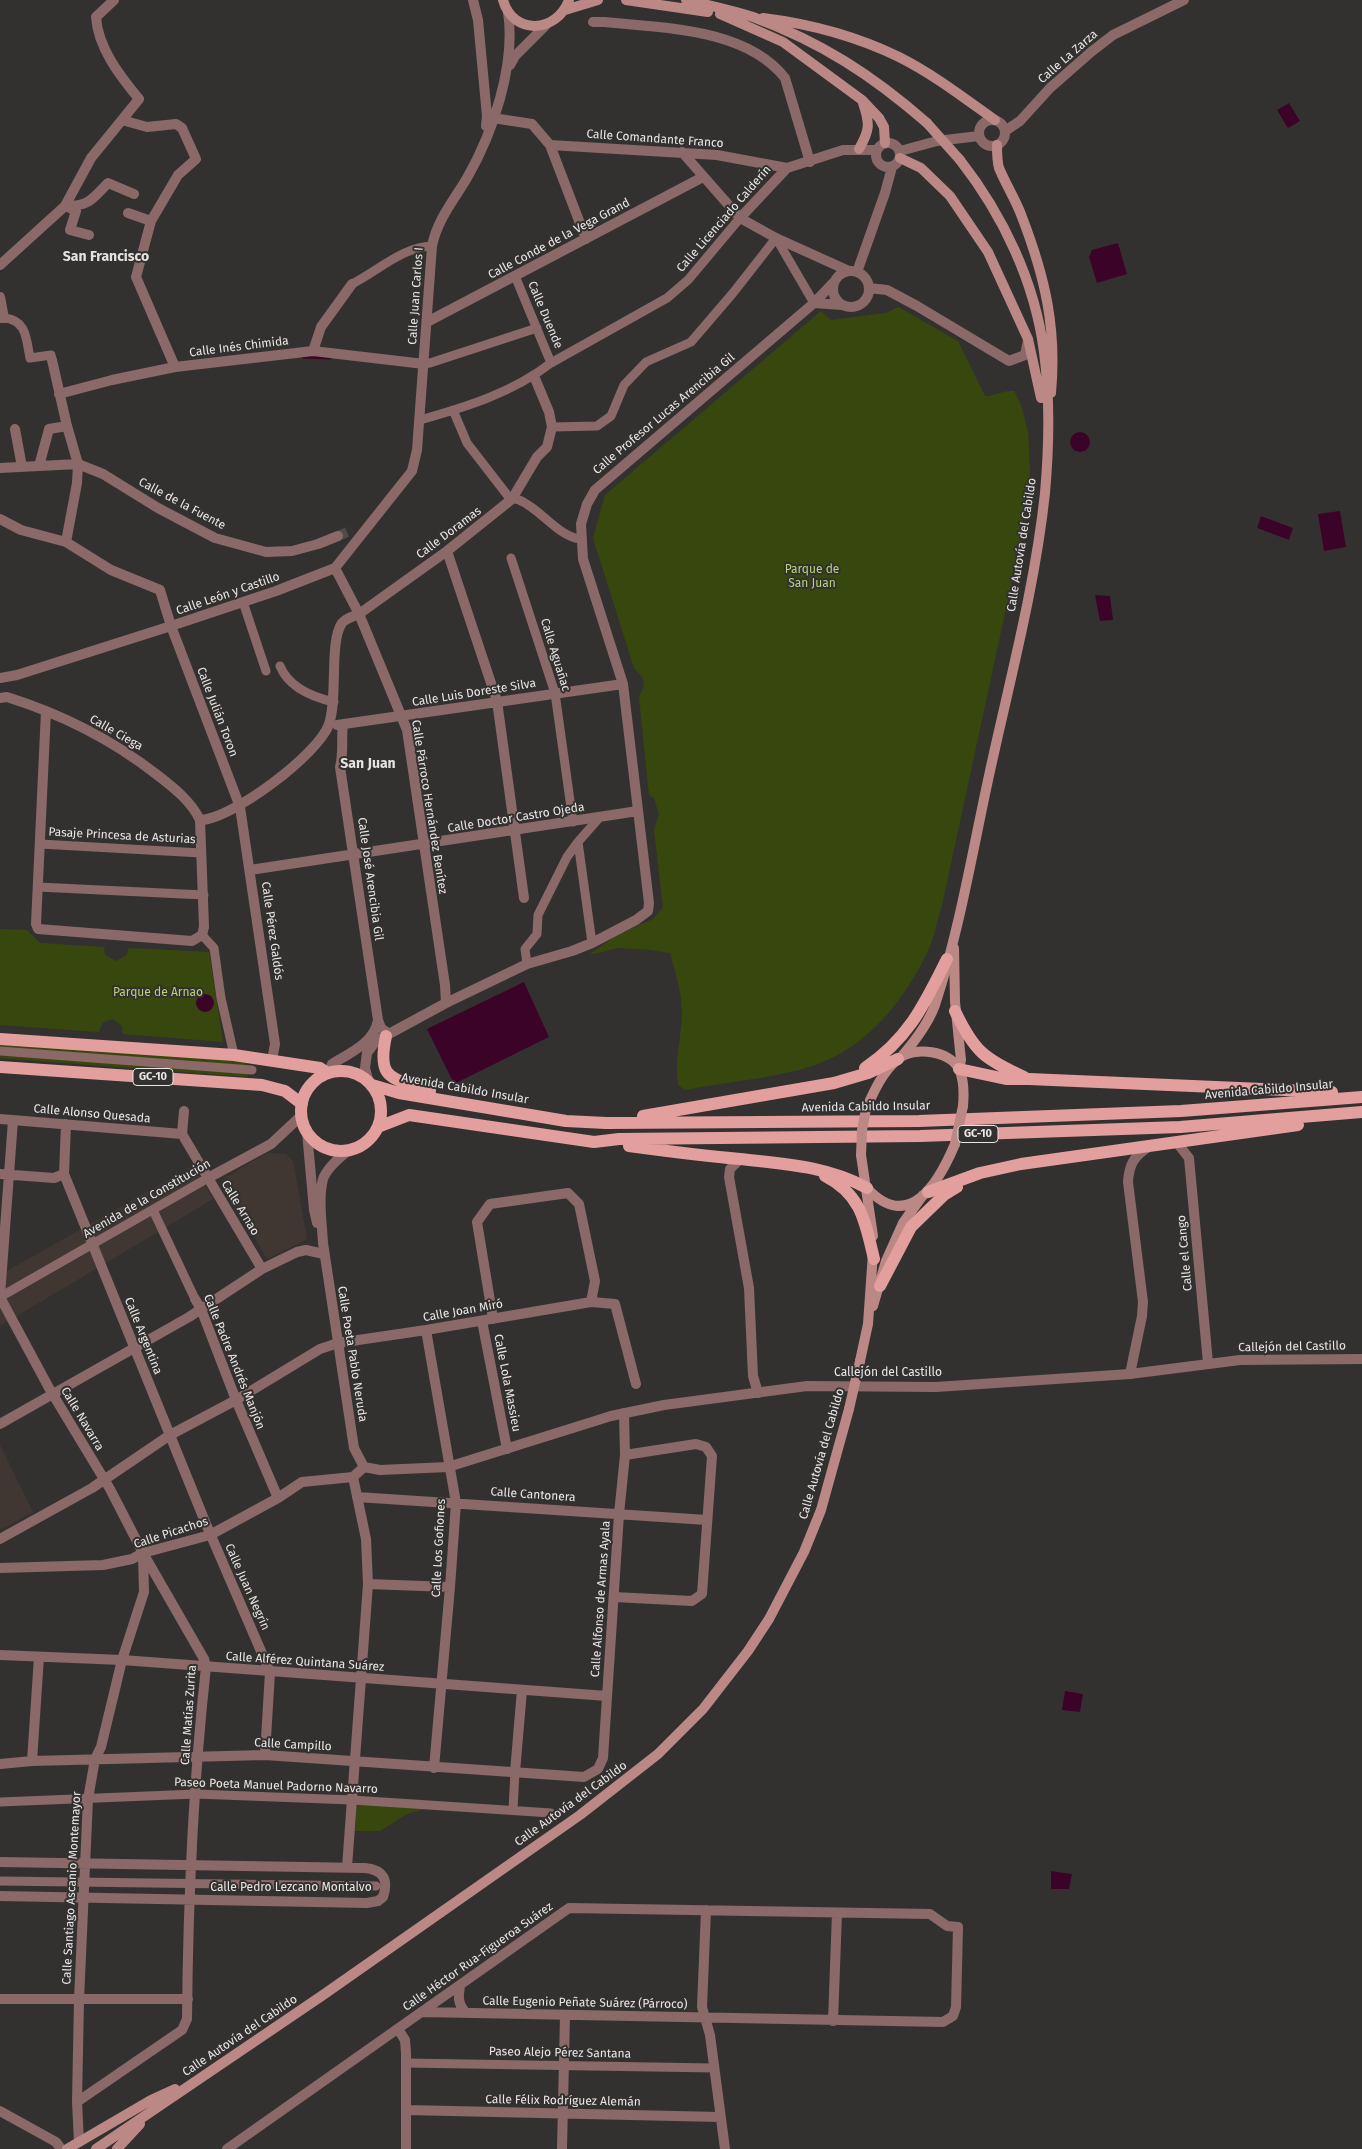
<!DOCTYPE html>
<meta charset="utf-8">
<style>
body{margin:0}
canvas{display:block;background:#33312f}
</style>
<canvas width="1362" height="2149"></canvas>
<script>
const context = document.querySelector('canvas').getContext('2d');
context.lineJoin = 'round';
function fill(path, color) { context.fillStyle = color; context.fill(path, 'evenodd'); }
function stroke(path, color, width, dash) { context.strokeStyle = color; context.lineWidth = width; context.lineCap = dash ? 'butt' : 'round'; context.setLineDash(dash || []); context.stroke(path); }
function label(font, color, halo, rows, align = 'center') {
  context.font = font + ' "Fira Sans",sans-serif'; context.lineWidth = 4; context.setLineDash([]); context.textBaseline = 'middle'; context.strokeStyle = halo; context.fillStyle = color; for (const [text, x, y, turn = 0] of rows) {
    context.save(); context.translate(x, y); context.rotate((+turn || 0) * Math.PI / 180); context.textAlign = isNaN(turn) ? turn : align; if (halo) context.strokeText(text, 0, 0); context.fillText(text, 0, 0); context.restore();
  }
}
const built = new Path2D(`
 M266,1153L286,1154L293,1161L307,1239L267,1259L222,1180Z
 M193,1166L213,1199L0,1326V1275Z
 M0,1445L33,1512L0,1530Z`);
const green = new Path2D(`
 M898,307L958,341L985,396C996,396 1003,390 1014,391L1021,405L1028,432L1030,470L1028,490L1019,548L942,905C937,921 934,938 927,953C907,995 872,1041 827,1060C788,1078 728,1081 685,1090L678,1085C675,1063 680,1041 682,1019C683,996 676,974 670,953L651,950L618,948L589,955L617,935L653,919L663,907L654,830L659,814L654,798L649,795L639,697C647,682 645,680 634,668L593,538L605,495L821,311L831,320L886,313Z
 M0,929L27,930L40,943L104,947L105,955L115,961L126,956L129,948L209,952L223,1042L123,1034L122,1026L113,1019L103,1022L99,1032L0,1025Z
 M0,1044L246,1060L248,1077L0,1058Z
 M357,1804L424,1809L407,1814L380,1831H355Z`);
const water = new Path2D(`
 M1289,103L1300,121L1288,128L1277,110Z
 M1118,243L1127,274L1097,283L1089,257L1092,250Z
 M1070 442a10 10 0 1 1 20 0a10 10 0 1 1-20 0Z
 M1340,511L1346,547L1324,551L1318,514Z
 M1261,516L1293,528L1289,540L1257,528Z
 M1095,595L1110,596L1113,620L1100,621Z
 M524,982L549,1037L454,1084L427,1029Z
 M196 1003a9 9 0 1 1 18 0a9 9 0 1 1-18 0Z
 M1065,1691L1083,1694L1080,1712L1062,1710Z
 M1051,1871L1072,1874L1069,1889H1051Z`);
const stream = new Path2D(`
 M303,357L330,358`);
const minorTunnel = new Path2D(`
 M338,536L352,530`);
const pedestrian = new Path2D(`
 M515,276L551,363
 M352,284C378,271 402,247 432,246
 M4,318C27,320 26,339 30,358L51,355L52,360
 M424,364L430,363L537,328
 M453,410L467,443L508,496C512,499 515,499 519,500C540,508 560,539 582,539
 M420,420C466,407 512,393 551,363L667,298L688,280L740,218
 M552,427L597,426L611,416L624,385L646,362L691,342L733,293L776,238L814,303
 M511,558L555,693L573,822
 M243,602L266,671
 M280,666C289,688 312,697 334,702
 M40,844L201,853
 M38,887L204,895
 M202,935L214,948L221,998L234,1055
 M592,943L578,842L599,818
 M527,964L525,949L537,934L538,915L567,857L578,842
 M0,1051L252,1070
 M153,1210L195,1299
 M0,1297L208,1178
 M0,1802L196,1794L352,1800L551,1813
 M513,1810L515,1772
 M0,1881L376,1886
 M406,2063L714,2068`);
const minor = new Path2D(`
 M473,0L478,20L487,116L486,126
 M593,22H605C663,28 746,28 785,78L810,162
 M510,65L515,56L546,25
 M493,118L532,124L550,145L586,239
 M122,120L147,127L176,124L182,128L196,159L178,175L151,221L136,277L175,367
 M876 155a12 12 0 1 1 24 0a12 12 0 1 1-24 0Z
 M550,145L717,155L787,168L843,150H877
 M682,152L740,218L776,238L849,271
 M65,206C89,207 93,198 108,183L134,194
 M66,206L76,211L70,230L89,235
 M128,213L151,221
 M740,218L787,168
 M0,265L65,206L91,158L139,99C120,76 98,48 96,17L114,0
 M833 289a18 18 0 1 1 36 0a18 18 0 1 1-36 0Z
 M857,272L885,193L892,167
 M869,288L887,290L917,306L1009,361L1025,355L1028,340
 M0,297L4,318H0
 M814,303L842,305
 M427,322L703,177
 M313,351L321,327L352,284
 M52,360L67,426L78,464L77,483L66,542
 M59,394L112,380L175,367L313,351L424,364
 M15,429L22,467
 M39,466L49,429L67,426
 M0,468L78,464L103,474L158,508L215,538L266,552L292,551L318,544L338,536
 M0,519L21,530L66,542L111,570L160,590L171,626L240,807L275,1044L272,1060
 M447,551L497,701L524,898
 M335,568L359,614L407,730L445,985L446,1003
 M0,678L17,675L171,626L276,591L335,568L412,471L417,450L432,246C437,220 454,200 467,178C493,133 516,64 508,12
 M0,698L7,697C61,714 111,739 156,774C173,787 191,801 200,820L204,927L202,935L192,941L38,929L36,924L46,711
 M343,724C341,739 344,752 340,767L378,1020L381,1028L389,1034
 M337,725L623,684
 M200,820C231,820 319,754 329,724C338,698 329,641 342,623C346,618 354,616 359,614L447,551L512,499L537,457L547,447L552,427L549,412L534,376
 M250,870L638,811
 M330,1072L332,1064C350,1053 374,1043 378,1020
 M369,1083L365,1068L367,1053L376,1041L446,1003L527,964L572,951L592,943L636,920L648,911L649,903L623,684L583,559L581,524L587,504L595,490L814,303L834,282
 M0,1119L182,1134
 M66,1124L64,1174L206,1524L270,1672L265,1755
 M182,1134L262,1269
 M182,1134L184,1111
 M1178,1144L1189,1158L1208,1363
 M740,1159L730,1169L729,1177L749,1288L753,1376L758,1393
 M0,1174L54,1178L64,1174
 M208,1178L271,1144L301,1116
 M0,1296L13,1120
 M0,1297L49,1388L110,1489L143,1553L204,1659L206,1667C193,1784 188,1902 187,2019L182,2030L77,2102
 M195,1299L201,1309L236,1400L278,1498
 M493,1319L477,1222L490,1204L568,1193L579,1204L595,1281L591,1302
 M482,1321L507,1449
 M426,1330L456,1503L450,1587L434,1768
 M1130,1374L1142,1316L1143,1302L1128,1182C1129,1166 1133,1157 1147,1148
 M0,1424L189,1317L262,1269L297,1252L306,1250L324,1254
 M357,1497L707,1520
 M0,1539L92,1488L170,1435L236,1400L320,1349L338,1343L426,1330L591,1302L615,1304L636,1384
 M0,1568L103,1565L132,1559L143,1553L210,1535L278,1498L302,1482L353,1477L364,1467
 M368,1584L450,1587
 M614,1597L692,1601L702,1594L712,1456L706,1447L696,1444L625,1455
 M0,1655L122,1660L607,1696
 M32,1761L39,1657
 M0,1764L32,1761L265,1755L584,1777L598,1769L603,1758L619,1514L625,1455L624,1413
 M515,1772L522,1690
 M0,1862L365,1868C383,1870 389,1879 383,1897L378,1901L367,1903L0,1896
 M347,1867L368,1584L366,1539L353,1477
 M706,1910L702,2007L710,2035L725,2149
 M460,1986C458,1998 458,2003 465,2012
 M0,1999H188
 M833,2021L837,1913
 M398,2029L405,2040L406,2053V2149
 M406,2110L720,2117
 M0,2111L56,2142L61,2149
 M79,2142L77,2102L79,2000L88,1799L95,1759L101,1747L122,1660L144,1592L143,1554
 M227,2149L569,1908L930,1914L947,1926L958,1927L956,2007L953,2016L943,2022L422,2012
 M562,2149L565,2015`);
const tertiary = new Path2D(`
 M979 133a13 13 0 1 1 26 0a13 13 0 1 1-26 0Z
 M1005,131L1020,121L1050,88L1091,52L1113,35L1184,0
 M900,151L937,141L979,136
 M307,1132L314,1210L317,1223
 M349,1150C340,1157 327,1168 323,1179C318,1199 322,1223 323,1243L354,1448L364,1467L380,1470L448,1467L611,1416L664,1405L807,1386L936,1387L1130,1374L1240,1360L1362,1359`);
const secondary = new Path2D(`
 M503,0C513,36 557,33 569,0
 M626,0L708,12
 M686,0C708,5 731,10 753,17C821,42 872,75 927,123
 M565,10L598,0
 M720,14L783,42L862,100L879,118L884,127L885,143
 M763,18C811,24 856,36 899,57C933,74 964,98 995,120
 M997,145C997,152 997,161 999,168C1006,185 1016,200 1022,217C1045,277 1057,328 1051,393
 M859,149C870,130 870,124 863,103
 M900,158L921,168L950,196L988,252L1028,339L1041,398
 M954,948L955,1002L961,1060L959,1069
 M902,1056C915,1041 928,1024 935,1005C960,929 973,848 990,771C1010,679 1035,587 1045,493C1049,448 1050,397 1044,352C1035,282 1003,215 960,160
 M866,1109C874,1091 883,1071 898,1059C914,1046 951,1050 960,1071C964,1082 964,1095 963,1106
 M861,1155L873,1236
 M867,1188C909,1234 939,1182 955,1144
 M873,1306L886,1261L903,1223L923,1195
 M860,1361L868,1324L873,1253
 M67,2149L151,2100L175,2089
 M96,2149L323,1995L580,1815L658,1754L703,1709L748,1651L769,1619L804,1552L821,1510L849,1409
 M117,2149L140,2124`);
const primary = new Path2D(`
 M955,1011C974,1051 984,1059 1024,1077
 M386,1036C376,1083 394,1077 430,1091
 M0,1039L234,1055L320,1068L328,1073
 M0,1067L262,1085L285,1091L302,1104
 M865,1068C909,1038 924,1005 947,959
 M959,1069L1006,1079H1029L1332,1092
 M301 1111a40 40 0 1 1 80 0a40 40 0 1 1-80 0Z
 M372,1085L399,1093L566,1121L606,1123L919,1121L1181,1111L1362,1097
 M643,1116L834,1083L868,1073L898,1059
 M378,1127L409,1115L594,1142L619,1139L920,1136L1180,1127L1362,1112
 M629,1146C666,1151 703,1156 740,1159C784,1164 827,1166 867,1188
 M825,1176C862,1195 865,1222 874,1259
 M928,1192L980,1173L1021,1164L1298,1125
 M880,1286L911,1227L944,1195L957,1187`);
const secondaryBridge = new Path2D(`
 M927,123L960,160
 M955,1144L963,1106
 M861,1155L862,1130L866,1109
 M849,1409L860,1361`);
const shields = [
 [153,1077,40],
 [978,1134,40]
];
const shieldNames = [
 ["GC-10",153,1077],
 ["GC-10",978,1134]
];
const streetNames = [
 ["Calle La Zarza",1068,57,-41],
 ["Calle Comandante Franco",655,139,4],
 ["Calle Licenciado Calderín",724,219,-49],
 ["Calle Conde de la Vega Grand",559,239,-28],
 ["Calle Juan Carlos I",416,296,-86],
 ["Calle Duende",545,315,67],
 ["Calle Inés Chimida",239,347,-7],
 ["Calle Profesor Lucas Arencibia Gil",664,414,-40],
 ["Calle de la Fuente",182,504,28],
 ["Calle Doramas",449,533,-37],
 ["Calle Autovía del Cabildo",1022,545,-81],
 ["Calle León y Castillo",228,594,-19],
 ["Calle Aguañac",555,655,73],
 ["Calle Luis Doreste Silva",474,693,-9],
 ["Calle Julián Toron",217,712,69],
 ["Calle Ciega",116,733,30],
 ["Calle Párroco Hernández Benítez",429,807,81],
 ["Calle Doctor Castro Ojeda",516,818,-9],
 ["Pasaje Princesa de Asturias",122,836,3],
 ["Calle José Arencibia Gil",370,879,82],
 ["Calle Pérez Galdós",272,931,82],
 ["Avenida Cabildo Insular",465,1089,10],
 ["Avenida Cabildo Insular",1269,1090,-5],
 ["Avenida Cabildo Insular",866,1107,-1],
 ["Calle Alonso Quesada",92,1114,5],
 ["Avenida de la Constitución",147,1199,-30],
 ["Calle Arnao",240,1208,59],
 ["Calle el Cango",1185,1253,-95],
 ["Calle Joan Miró",463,1311,-10],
 ["Calle Argentina",143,1336,68],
 ["Callejón del Castillo",1292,1347,-1],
 ["Calle Poeta Pablo Neruda",352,1354,81],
 ["Calle Padre Andrés Manjón",234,1362,68],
 ["Callejón del Castillo",888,1373],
 ["Calle Lola Massieu",507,1383,79],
 ["Calle Navarra",82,1419,59],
 ["Calle Autovía del Cabildo",822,1454,-74],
 ["Calle Cantonera",533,1495,4],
 ["Calle Picachos",171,1533,-18],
 ["Calle Los Gofiones",439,1548,-87],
 ["Calle Juan Negrín",247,1587,66],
 ["Calle Alfonso de Armas Ayala",601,1599,-86],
 ["Calle Alférez Quintana Suárez",305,1662,4],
 ["Calle Matías Zurita",189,1715,-86],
 ["Calle Campillo",293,1745,3],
 ["Paseo Poeta Manuel Padorno Navarro",276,1786,2],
 ["Calle Autovía del Cabildo",571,1804,-36],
 ["Calle Santiago Ascanio Montemayor",72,1888,-87],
 ["Calle Pedro Lezcano Montalvo",291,1888],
 ["Calle Héctor Rua-Figueroa Suárez",478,1957,-35],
 ["Calle Eugenio Peñate Suárez (Párroco)",585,2003,1],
 ["Calle Autovía del Cabildo",240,2036,-34],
 ["Paseo Alejo Pérez Santana",560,2053,1],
 ["Calle Félix Rodríguez Alemán",563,2101,1]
];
const parkNames = [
 ["Parque de",812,570],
 ["San Juan",812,584],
 ["Parque de Arnao",158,993]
];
const neighbourhoodNames = [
 ["San Francisco",106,257],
 ["San Juan",368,764]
];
fill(built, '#403732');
fill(green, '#38470d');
fill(water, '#3c0328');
stroke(stream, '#3c0328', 3);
stroke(minorTunnel, '#4e4c4a', 10, [10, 5]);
stroke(pedestrian, '#8a6968', 9);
stroke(minor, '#8a6968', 10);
stroke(tertiary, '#8a6968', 10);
stroke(secondary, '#bc8886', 10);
stroke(primary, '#e29f9e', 12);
stroke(secondaryBridge, '#bc8886', 10);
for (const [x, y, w] of shields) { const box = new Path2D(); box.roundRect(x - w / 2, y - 8.5, w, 17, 4); context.fillStyle = '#33312f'; context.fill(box); stroke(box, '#e9e7e6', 1); }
label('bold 11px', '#e9e7e6', null, shieldNames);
label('12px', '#e9e7e6', '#33312f', streetNames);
label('12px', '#b6d375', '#33312f', parkNames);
label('bold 14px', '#e5e2df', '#33312f', neighbourhoodNames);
</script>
